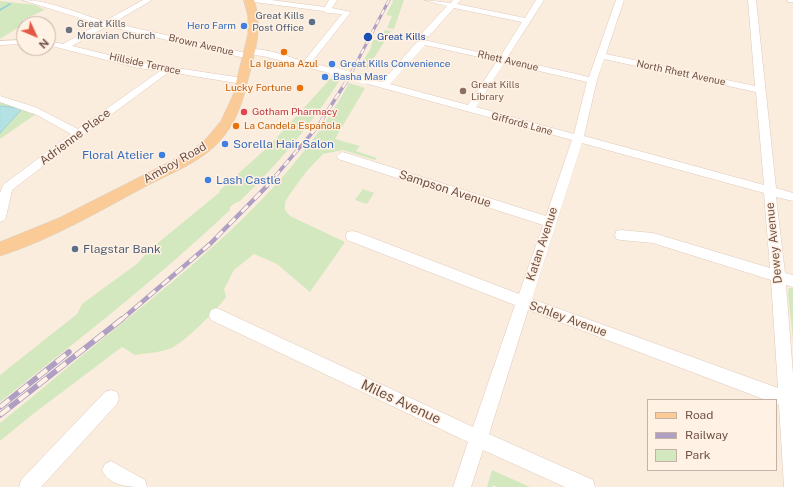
<!DOCTYPE html>
<meta charset="utf-8">
<style>
body{margin:0}
#map{position:relative;width:793px;height:487px;overflow:hidden;background:#fbedde;font-family:"Public Sans",sans-serif}
canvas{display:block}
.legend{position:absolute;left:647px;top:399px;width:130px;height:72px;box-sizing:border-box;background:#fff1e4;border:1px solid #c6b1a5;margin:0;padding:5px 7px;list-style:none;font-size:12px;color:#705247}
.legend li{display:flex;align-items:center;gap:8px;height:20px}
.legend b{width:20px;border:1px solid #c6b1a5}
.north{position:absolute;left:16px;top:16px;width:40px;height:40px;box-sizing:border-box;background:#fff1e4;border:1px solid #c6b1a5;border-radius:50%;rotate:134deg;font-size:11px;font-weight:700;line-height:16px;text-align:center;color:#705247}
.north::after{content:'';display:block;margin:auto;width:14px;height:18px;background:#e45744;clip-path:polygon(50% 0,100% 100%,50% 72%,0 100%)}
</style>
<div id="map">
<canvas width="793" height="487"></canvas>
<ul class="legend">
<li><b style="height:5px;background:#facb97"></b>Road</li>
<li><b style="height:5px;background:#ae9fc3"></b>Railway</li>
<li><b style="height:11px;background:#d3e8be"></b>Park</li>
</ul>
<div class="north">N</div>
</div>
<script>
const context = document.querySelector('canvas').getContext('2d');
context.lineJoin = 'round';
function fill(path, color) { context.fillStyle = color; context.fill(path, 'evenodd'); }
function stroke(path, color, width, dash) { context.strokeStyle = color; context.lineWidth = width; context.lineCap = dash ? 'butt' : 'round'; context.setLineDash(dash || []); context.stroke(path); }
function label(font, color, halo, rows, align = 'center') {
  context.font = font + ' "Public Sans",sans-serif'; context.lineWidth = 3; context.setLineDash([]); context.textBaseline = 'middle'; context.strokeStyle = halo; context.fillStyle = color; for (const [text, x, y, turn = 0] of rows) {
    context.save(); context.translate(x, y); context.rotate((+turn || 0) * Math.PI / 180); context.textAlign = isNaN(turn) ? turn : align; if (halo) context.strokeText(text, 0, 0); context.fillText(text, 0, 0); context.restore();
  }
}
const green = new Path2D(`
 M392,0H404L394,29L387,28L392,16L386,15L393,2Z
 M0,1L35,5L45,10L24,19L19,27L0,39Z
 M385,30L391,31L367,69L365,68L368,63L362,62L370,50L373,40H380Z
 M331,78L340,80C311,125 278,164 240,201L235,203L230,207V210C157,279 78,340 0,402V375L77,314L82,304L138,263L148,251L220,192L219,191L270,145Z
 M349,83L365,88L335,139L360,146L356,151L377,158L375,160L343,150L323,154L306,172L290,194L285,202V210L290,216L345,242L310,292L277,264L254,254L234,270L224,289L226,297C218,309 182,345 169,349C158,353 146,353 135,355L122,347L33,414L0,441V423C35,395 70,365 105,337C195,264 293,187 349,83Z
 M0,102L30,110L28,113L36,114L0,139Z
 M363,189L374,193L367,204L355,200Z
 M789,288H793V340L788,292Z
 M492,470L530,487H497L493,485L492,487H487Z`);
const water = new Path2D(`
 M0,106L21,108V110L0,133Z`);
const stream = new Path2D(`
 M0,10L10,4`);
const minor = new Path2D(`
 M22,0C50,0 78,14 105,21L143,0H152L113,23L228,49L246,53L247,50C264,46 287,57 304,61L342,14L327,13L323,11L254,2L250,0H271L325,7L329,0H337L332,8L351,12L311,63L336,69L337,71L333,74L263,56L252,55V58L249,59L107,26L72,46L138,62L242,78L247,81L242,84L169,72L82,136L12,190L6,217L4,220L0,222V193L3,185L71,134L37,115L0,102V96L35,107L78,129L160,71L138,68L48,45V41L63,44L99,24Z
 M424,0L451,3L453,0H461L457,4L525,18L536,0H544L507,58L589,77L616,0H624L606,54L755,86L748,0H756L776,188L793,193V201L776,197L785,273L793,275V287L786,285L793,374V487H784L779,405L776,404V400H766L528,310L489,434L593,480L595,487H565L483,450L471,487H453L468,442L211,320L209,315L211,310L216,308L221,310L473,427L515,305L347,240L346,236L347,232L352,231L357,232L519,294L543,225L338,159L337,156L342,152L346,153L546,216L572,140L361,82V78L382,82L417,42L424,40L500,57L522,22L454,8L429,36H426L422,34L423,32L447,6ZM425,45L497,61L468,105L390,84ZM604,59L756,92L764,185L584,136L597,80ZM504,63L587,82L574,134L476,107ZM582,143L764,193L770,268L653,233L621,230L616,231L615,235L616,239L621,240L653,243L771,280L778,388L532,299Z
 M787,0H793V2H788Z
 M24,40V44L0,45V41Z
 M111,390L117,392L119,398L117,404L41,487H19L21,480L105,392Z
 M111,461L145,480L147,487C130,487 110,487 102,470L105,464Z`);
const major = new Path2D(`
 M244,0H254C262,24 257,44 251,68C243,99 239,122 215,146C197,163 172,173 150,184C101,210 53,239 0,256V242L59,218L191,151L205,140L221,121L233,95L248,34V17Z`);
const railFar3 = new Path2D(`
 M346,83L389,0`);
const railFar2 = new Path2D(`
 M266,187L318,126L346,82`);
const railFar1 = new Path2D(`
 M121,320L210,244L267,186`);
const rail = new Path2D(`
 M0,407L69,352
 M0,415L122,319`);
const minorBridge = new Path2D(`
 M333,71L364,80`);
const markers = [
 [312,22,4,"#5c6f8a"],
 [244,26,4,"#3f7fe0"],
 [69,30,4,"#6b7280"],
 [368,37,5,"#1a4fb4"],
 [284,52,4,"#e8710a"],
 [332,64,4,"#3f7fe0"],
 [325,77,4,"#3f7fe0"],
 [300,88,4,"#e8710a"],
 [463,91,4,"#8d6e63"],
 [244,112,4,"#e0444e"],
 [236,126,4,"#e8710a"],
 [225,144,4,"#3f7fe0"],
 [162,155,4,"#3f7fe0"],
 [208,180,4,"#3f7fe0"],
 [75,249,4,"#5c6f8a"]
];
const farServicenames = [
 ["Great Kills",304,16],
 ["Post Office",304,28]
];
const farWorshipnames = [
 ["Great Kills",77,24],
 ["Moravian Church",77,36]
];
const farShopnames = [
 ["Hero Farm",236,26,"right"],
 ["Great Kills Convenience",340,64],
 ["Basha Masr",333,77]
];
const farTransitnames = [
 ["Great Kills",377,37]
];
const farStreetnames = [
 ["Brown Avenue",201,45,13],
 ["Rhett Avenue",508,61,13],
 ["Hillside Terrace",145,64,12],
 ["North Rhett Avenue",681,73,12],
 ["Giffords Lane",522,124,15]
];
const farFoodnames = [
 ["La Iguana Azul",284,64],
 ["Lucky Fortune",292,88,"right"],
 ["La Candela Española",244,126,"left"]
];
const farEducationnames = [
 ["Great Kills",471,85],
 ["Library",471,97]
];
const farHealthnames = [
 ["Gotham Pharmacy",252,112]
];
const streetNames = [
 ["Adrienne Place",75,137,-37],
 ["Amboy Road",175,163,-30],
 ["Sampson Avenue",445,189,18],
 ["Dewey Avenue",774,243,-96],
 ["Katan Avenue",542,244,-72],
 ["Schley Avenue",568,319,20]
];
const shopNames = [
 ["Sorella Hair Salon",233,144],
 ["Floral Atelier",154,155,"right"],
 ["Lash Castle",216,180]
];
const serviceNames = [
 ["Flagstar Bank",83,249]
];
const nearStreetnames = [
 ["Miles Avenue",401,402,25]
];
fill(green, '#d3e8be');
fill(water, '#b4e2e4');
stroke(water, '#9bd2d5', 1);
stroke(stream, '#9bd2d5', 2);
stroke(minor, '#dfc8bb', 1);
stroke(major, '#d7cfcb', 1);
fill(minor, '#fff');
fill(major, '#facb97');
stroke(railFar3, '#ae9fc3', 3);
stroke(railFar2, '#ae9fc3', 3.5);
stroke(railFar1, '#ae9fc3', 4.5);
stroke(rail, '#ae9fc3', 5.5);
stroke(railFar3, '#fff1e4', 2, [5.5]);
stroke(railFar2, '#fff1e4', 2.5, [7]);
stroke(railFar1, '#fff1e4', 3, [9]);
stroke(rail, '#fff1e4', 4, [12]);
stroke(minorBridge, '#dfc8bb', 8, []);
stroke(minorBridge, '#fff', 8);
for (const [x, y, r, color] of markers) { const dot = new Path2D(); dot.arc(x, y, r, 0, 2 * Math.PI); context.fillStyle = color; context.fill(dot); stroke(dot, '#fff1e4', 1.5); }
label('10px', '#4e5e75', '#fff1e4', farServicenames, 'right');
label('10px', '#5b616d', '#fff1e4', farWorshipnames, 'left');
label('10px', '#366cbe', '#fff1e4', farShopnames, 'left');
label('10px', '#164399', '#fff1e4', farTransitnames, 'left');
label('10px', '#705247', '#fff1e4', farStreetnames);
label('10px', '#c56008', '#fff1e4', farFoodnames);
label('10px', '#785e54', '#fff1e4', farEducationnames, 'left');
label('10px', '#be3a42', '#fff1e4', farHealthnames, 'left');
label('12px', '#705247', '#fff1e4', streetNames);
label('12px', '#366cbe', '#fff1e4', shopNames, 'left');
label('12px', '#4e5e75', '#fff1e4', serviceNames, 'left');
label('14px', '#705247', '#fff1e4', nearStreetnames);
</script>
